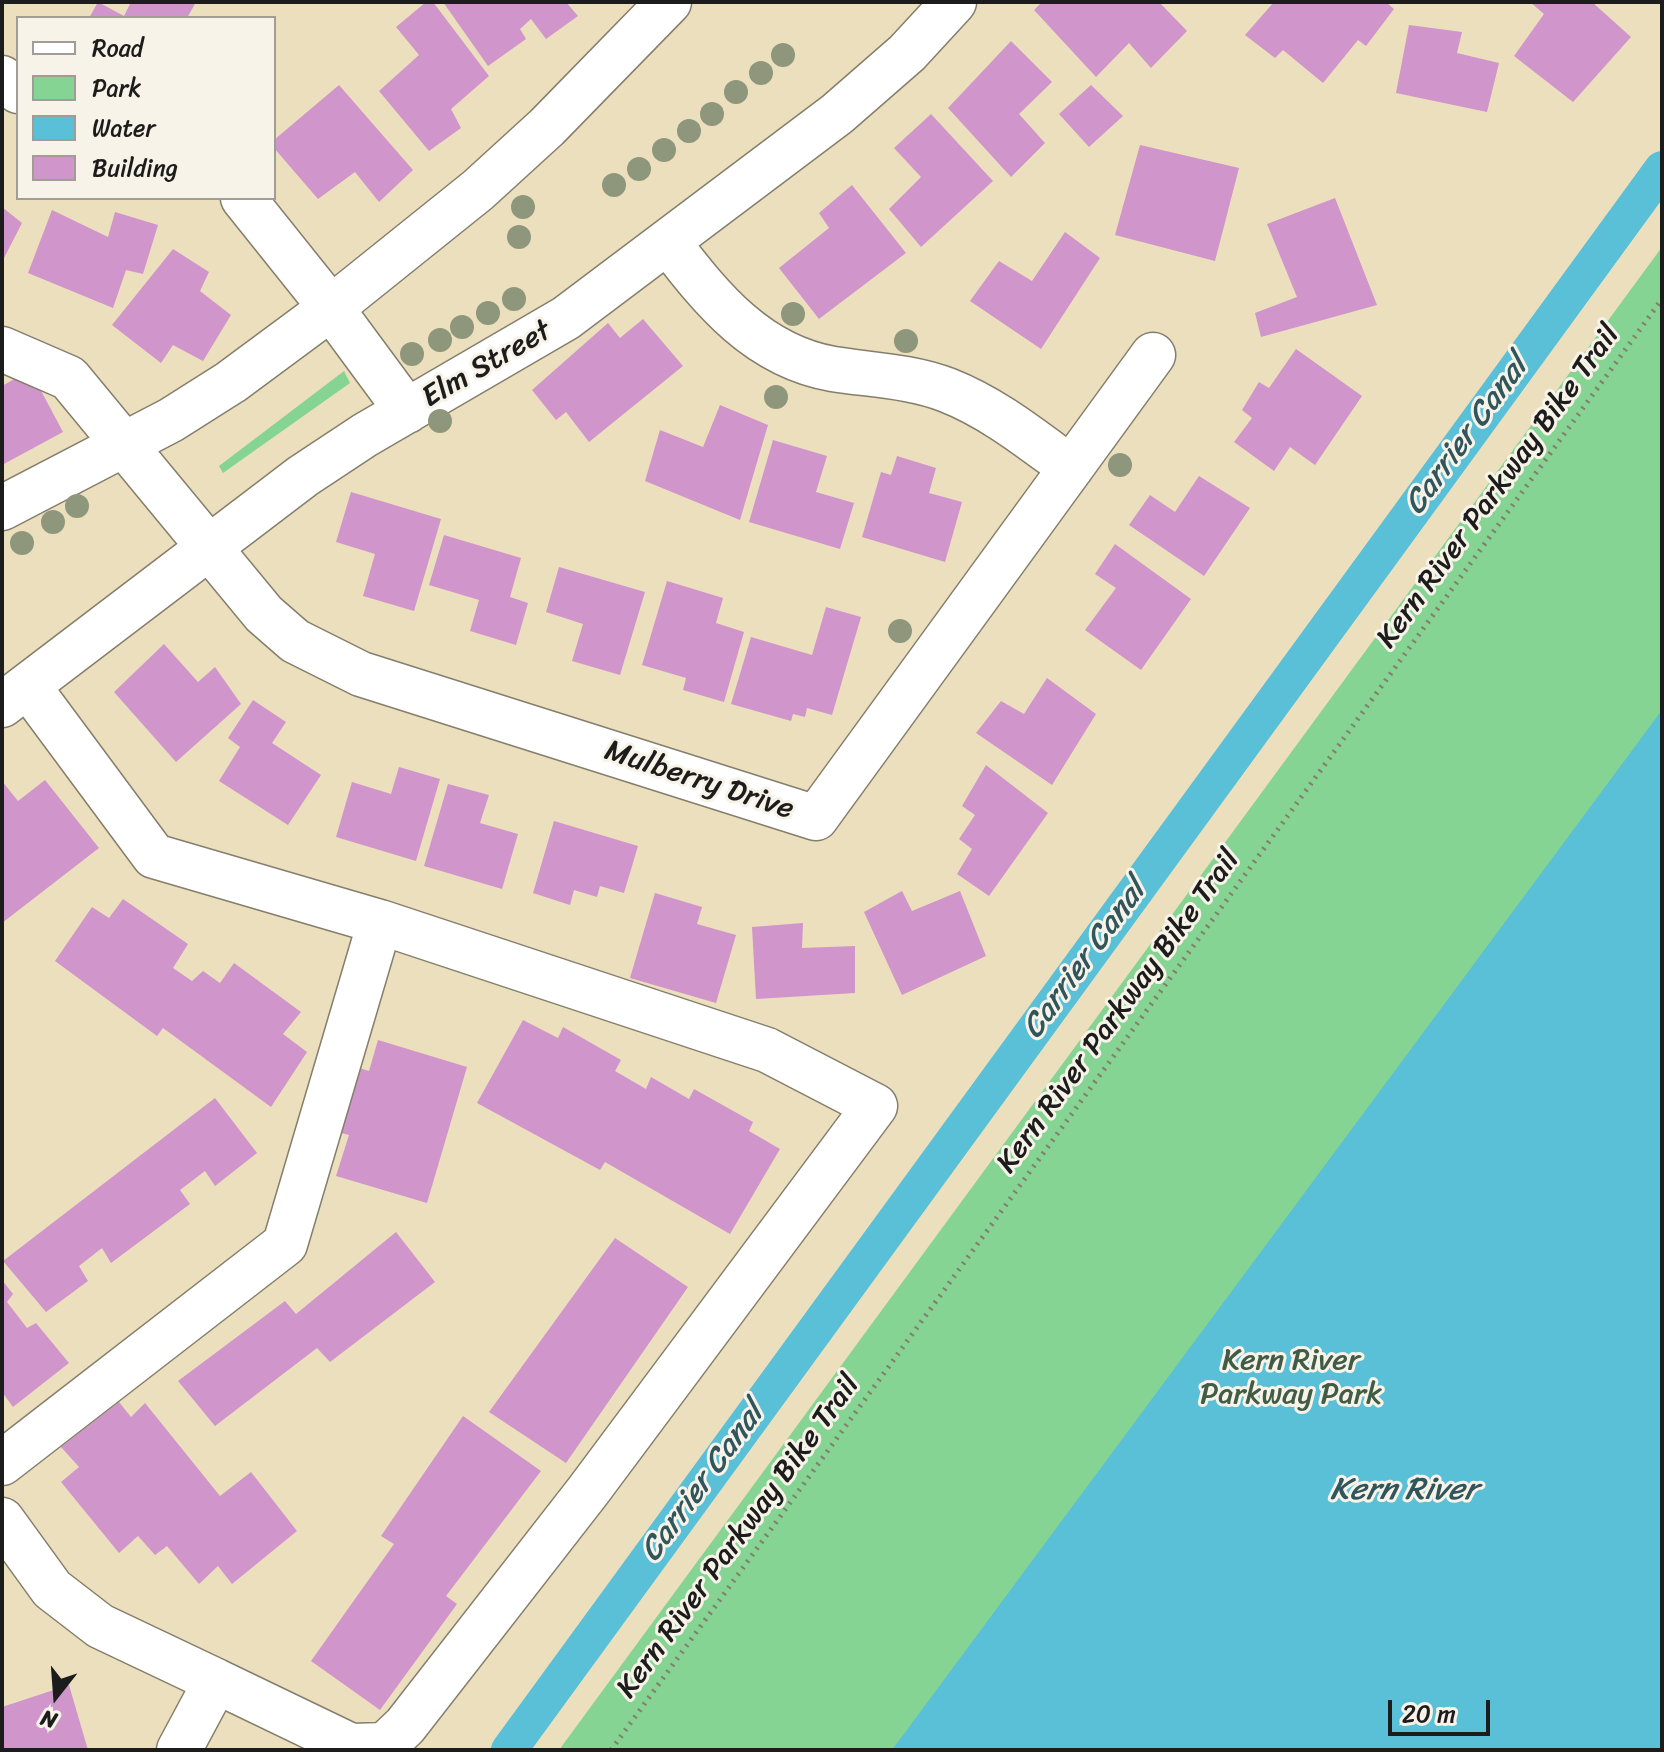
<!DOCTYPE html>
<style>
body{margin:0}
#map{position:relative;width:1664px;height:1752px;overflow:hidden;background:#ecdfbd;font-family:Sriracha,sans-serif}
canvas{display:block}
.frame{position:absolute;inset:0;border:4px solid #1c1c1c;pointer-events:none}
.legend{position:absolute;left:16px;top:16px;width:260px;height:184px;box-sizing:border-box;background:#f7f3e8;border:2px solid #9f9d96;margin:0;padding:10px 14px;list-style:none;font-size:24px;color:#1c1c1c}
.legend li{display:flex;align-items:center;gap:16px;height:40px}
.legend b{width:40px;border:2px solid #9f9d96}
.north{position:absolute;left:16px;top:1656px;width:80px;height:80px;-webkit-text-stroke:6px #f7f3e8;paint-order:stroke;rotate:197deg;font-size:22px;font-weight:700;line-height:32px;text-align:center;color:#1c1c1c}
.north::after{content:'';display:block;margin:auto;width:28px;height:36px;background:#1c1c1c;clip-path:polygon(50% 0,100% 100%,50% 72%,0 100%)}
.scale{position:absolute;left:1388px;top:1700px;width:102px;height:36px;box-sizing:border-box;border:4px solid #1c1c1c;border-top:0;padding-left:10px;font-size:24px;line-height:28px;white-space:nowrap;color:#1c1c1c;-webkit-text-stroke:6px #f7f3e8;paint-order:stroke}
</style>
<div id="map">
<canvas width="1664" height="1752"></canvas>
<div class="frame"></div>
<ul class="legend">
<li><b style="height:10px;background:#fff"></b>Road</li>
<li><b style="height:22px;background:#85d493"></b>Park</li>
<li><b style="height:22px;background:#59c0d7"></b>Water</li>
<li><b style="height:22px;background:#d095cb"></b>Building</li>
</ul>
<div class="north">N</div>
<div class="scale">20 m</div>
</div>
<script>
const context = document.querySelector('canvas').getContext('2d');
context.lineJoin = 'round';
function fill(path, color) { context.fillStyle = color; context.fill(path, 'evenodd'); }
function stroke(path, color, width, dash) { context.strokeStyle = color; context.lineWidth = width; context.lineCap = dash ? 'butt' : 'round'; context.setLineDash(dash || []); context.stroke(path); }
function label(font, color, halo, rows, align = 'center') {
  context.font = font + ' Sriracha,sans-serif'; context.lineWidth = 6; context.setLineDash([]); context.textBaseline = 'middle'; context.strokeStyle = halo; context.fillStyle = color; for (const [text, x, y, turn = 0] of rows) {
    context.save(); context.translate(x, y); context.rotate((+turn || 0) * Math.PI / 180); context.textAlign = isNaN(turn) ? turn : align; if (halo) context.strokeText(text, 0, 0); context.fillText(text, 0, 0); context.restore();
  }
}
const green = new Path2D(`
 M1662,247V1750H559Z
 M344,371L350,383L223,473L219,466Z`);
const water = new Path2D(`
 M1662,710V1750H892Z`);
const canal = new Path2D(`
 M509,1750L1662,169`);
const building = new Path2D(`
 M98,2L124,16L131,2H196L187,18H89Z
 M426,2H433L489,76L451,109L461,128L429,151L379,91L419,55L396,27Z
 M443,2H566L578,16L546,39L531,19L520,29L526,39L488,66Z
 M1042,2H1159L1187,31L1151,68L1129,43L1096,77L1034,10Z
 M1274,2H1386L1394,9L1366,46L1358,40L1323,83L1283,50L1275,58L1245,35Z
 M1530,2H1592L1631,37L1573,102L1514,56L1544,14Z
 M1409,25L1462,32L1457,53L1499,63L1487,112L1396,93Z
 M1011,41L1052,82L1019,114L1045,143L1011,177L948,108Z
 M339,85L413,170L379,202L355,172L318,199L274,148V140Z
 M1091,85L1123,116L1089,147L1059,114Z
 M931,114L993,181L921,247L889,209L921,177L894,148Z
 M1140,145L1239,168L1215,261L1115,235Z
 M852,185L906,253L819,319L779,268L829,228L819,213Z
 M1335,198L1377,305L1261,337L1255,313L1297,297L1267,224Z
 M2,207L22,223L2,262Z
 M52,210L108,237L115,212L158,225L143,274L126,270L113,308L28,273Z
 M1065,232L1100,258L1041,349L970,301L999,261L1032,281Z
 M173,249L209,272L200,291L231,315L203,361L173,345L161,363L112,325Z
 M643,319L683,366L589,442L566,412L556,420L532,390L608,323L620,338Z
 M1296,349L1362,396L1315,465L1290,447L1274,471L1234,442L1252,418L1242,410L1259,382L1269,388Z
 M30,370L63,432L2,465V386Z
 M720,405L768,425L740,520L645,481L660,430L703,447Z
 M773,440L827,456L816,492L854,503L840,549L749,522Z
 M897,456L936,468L929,493L962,502L945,562L862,537L881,472L891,475Z
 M1199,476L1250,508L1204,576L1129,525L1150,495L1175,512Z
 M351,492L441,519L414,611L363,596L375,554L336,542Z
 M444,535L521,558L510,597L528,603L516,645L470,631L479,600L429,585Z
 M1115,544L1191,599L1141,670L1085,630L1116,588L1095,574Z
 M559,567L645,592L620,675L572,661L583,624L546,612Z
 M667,581L723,598L716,623L744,632L724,702L683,690L686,678L642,665Z
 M826,607L861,617L832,715L807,708L805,717L793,714L791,721L731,704L751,637L812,655Z
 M164,644L198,682L215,667L241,704L176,762L114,692Z
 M1047,678L1096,714L1052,785L976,733L1001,701L1024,714Z
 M253,700L286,722L272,743L321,775L288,825L219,781L240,747L228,738Z
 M986,765L1048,813L989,896L957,874L972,849L959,839L975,815L962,806Z
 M399,767L440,779L416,861L336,837L352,782L391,794Z
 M45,780L99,848L2,923V781L18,801Z
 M448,784L489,795L480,823L518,834L502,889L424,866Z
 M554,821L638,846L624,893L600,886L597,897L574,890L570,905L533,893Z
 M902,891L912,911L960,891L986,956L902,995L864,912Z
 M655,893L702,907L697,924L736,935L716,1003L630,978Z
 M123,899L188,944L173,968L192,981L203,971L220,983L234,963L301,1012L283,1034L307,1052L271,1107L163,1028L157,1036L55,961L92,907L109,918Z
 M803,923L802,948L855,946V993L756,999L752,927Z
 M523,1020L558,1038L563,1027L621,1060L615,1071L646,1089L651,1077L689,1099L694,1089L753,1122L749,1131L780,1149L730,1234L605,1162L600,1170L477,1103Z
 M378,1040L467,1067L427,1203L336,1176L349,1135L333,1131L353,1066L369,1071Z
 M215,1098L257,1153L215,1186L205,1171L180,1190L190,1204L111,1263L102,1248L79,1266L88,1281L46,1312L3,1261Z
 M396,1232L435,1282L330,1362L317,1348L215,1426L178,1381L285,1301L296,1314Z
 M615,1238L688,1287L566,1463L489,1412Z
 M2,1280L13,1294L7,1302L27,1328L36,1323L69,1363L13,1407L2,1392Z
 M119,1402L131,1417L145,1403L220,1496L251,1472L297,1531L232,1584L218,1566L199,1584L167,1546L155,1555L138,1536L119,1553L61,1482L79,1467L61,1447Z
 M463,1416L541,1471L446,1596L457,1604L380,1710L311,1661L394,1544L381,1536Z
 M69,1685L88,1750H2V1707Z`);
const path = new Path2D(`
 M611,1750L1662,299`);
const minor = new Path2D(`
 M2,78L18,91
 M243,198L331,308L407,411
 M668,242C712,300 758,356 833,369C871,375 911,376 947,390C993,408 1031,439 1071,468
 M2,349L69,378L264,614L295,641L361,674L816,818L1153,355
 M2,508L171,420L231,382L331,308L478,190L547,127L669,2
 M28,686L154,856L380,922L767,1050L875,1106L588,1491L405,1726L385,1745L351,1746L216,1681L179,1750
 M2,705L303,476L365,435L566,318L837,114L907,53L954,2
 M2,1463L285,1244L380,922
 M2,1520L52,1589L100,1626L216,1681`);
const trees = [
 [783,55],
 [761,73],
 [736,92],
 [712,114],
 [689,131],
 [664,150],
 [639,169],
 [614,185],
 [523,207],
 [519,237],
 [514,299],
 [488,313],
 [793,314],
 [462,327],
 [440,340],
 [906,341],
 [412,354],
 [776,397],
 [440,421],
 [1120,465],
 [77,506],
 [53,522],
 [22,543],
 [900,631]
];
const streetNames = [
 ["Elm Street",487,365,-30],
 ["Kern River Parkway Bike Trail",1499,487,-54],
 ["Mulberry Drive",699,781,18],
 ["Kern River Parkway Bike Trail",1119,1012,-54],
 ["Kern River Parkway Bike Trail",739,1537,-54]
];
const parkNames = [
 ["Kern River",1291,1361],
 ["Parkway Park",1291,1395]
];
const waterNames = [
 ["Carrier Canal",1467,436,-54],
 ["Carrier Canal",1085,960,-54],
 ["Carrier Canal",703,1483,-54],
 ["Kern River",1404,1491]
];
fill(green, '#85d493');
fill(water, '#59c0d7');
stroke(canal, '#59c0d7', 36);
fill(building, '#d095cb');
stroke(minor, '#847e6c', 47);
stroke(path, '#847e6c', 5, [2, 6]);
stroke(minor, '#fff', 44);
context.fillStyle = '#8e977c';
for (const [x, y] of trees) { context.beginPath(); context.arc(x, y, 12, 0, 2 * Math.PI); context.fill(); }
label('30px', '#1c1c1c', '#f7f3e8', streetNames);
label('30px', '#415c46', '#f7f3e8', parkNames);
label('italic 32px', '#31555d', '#f7f3e8', waterNames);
</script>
